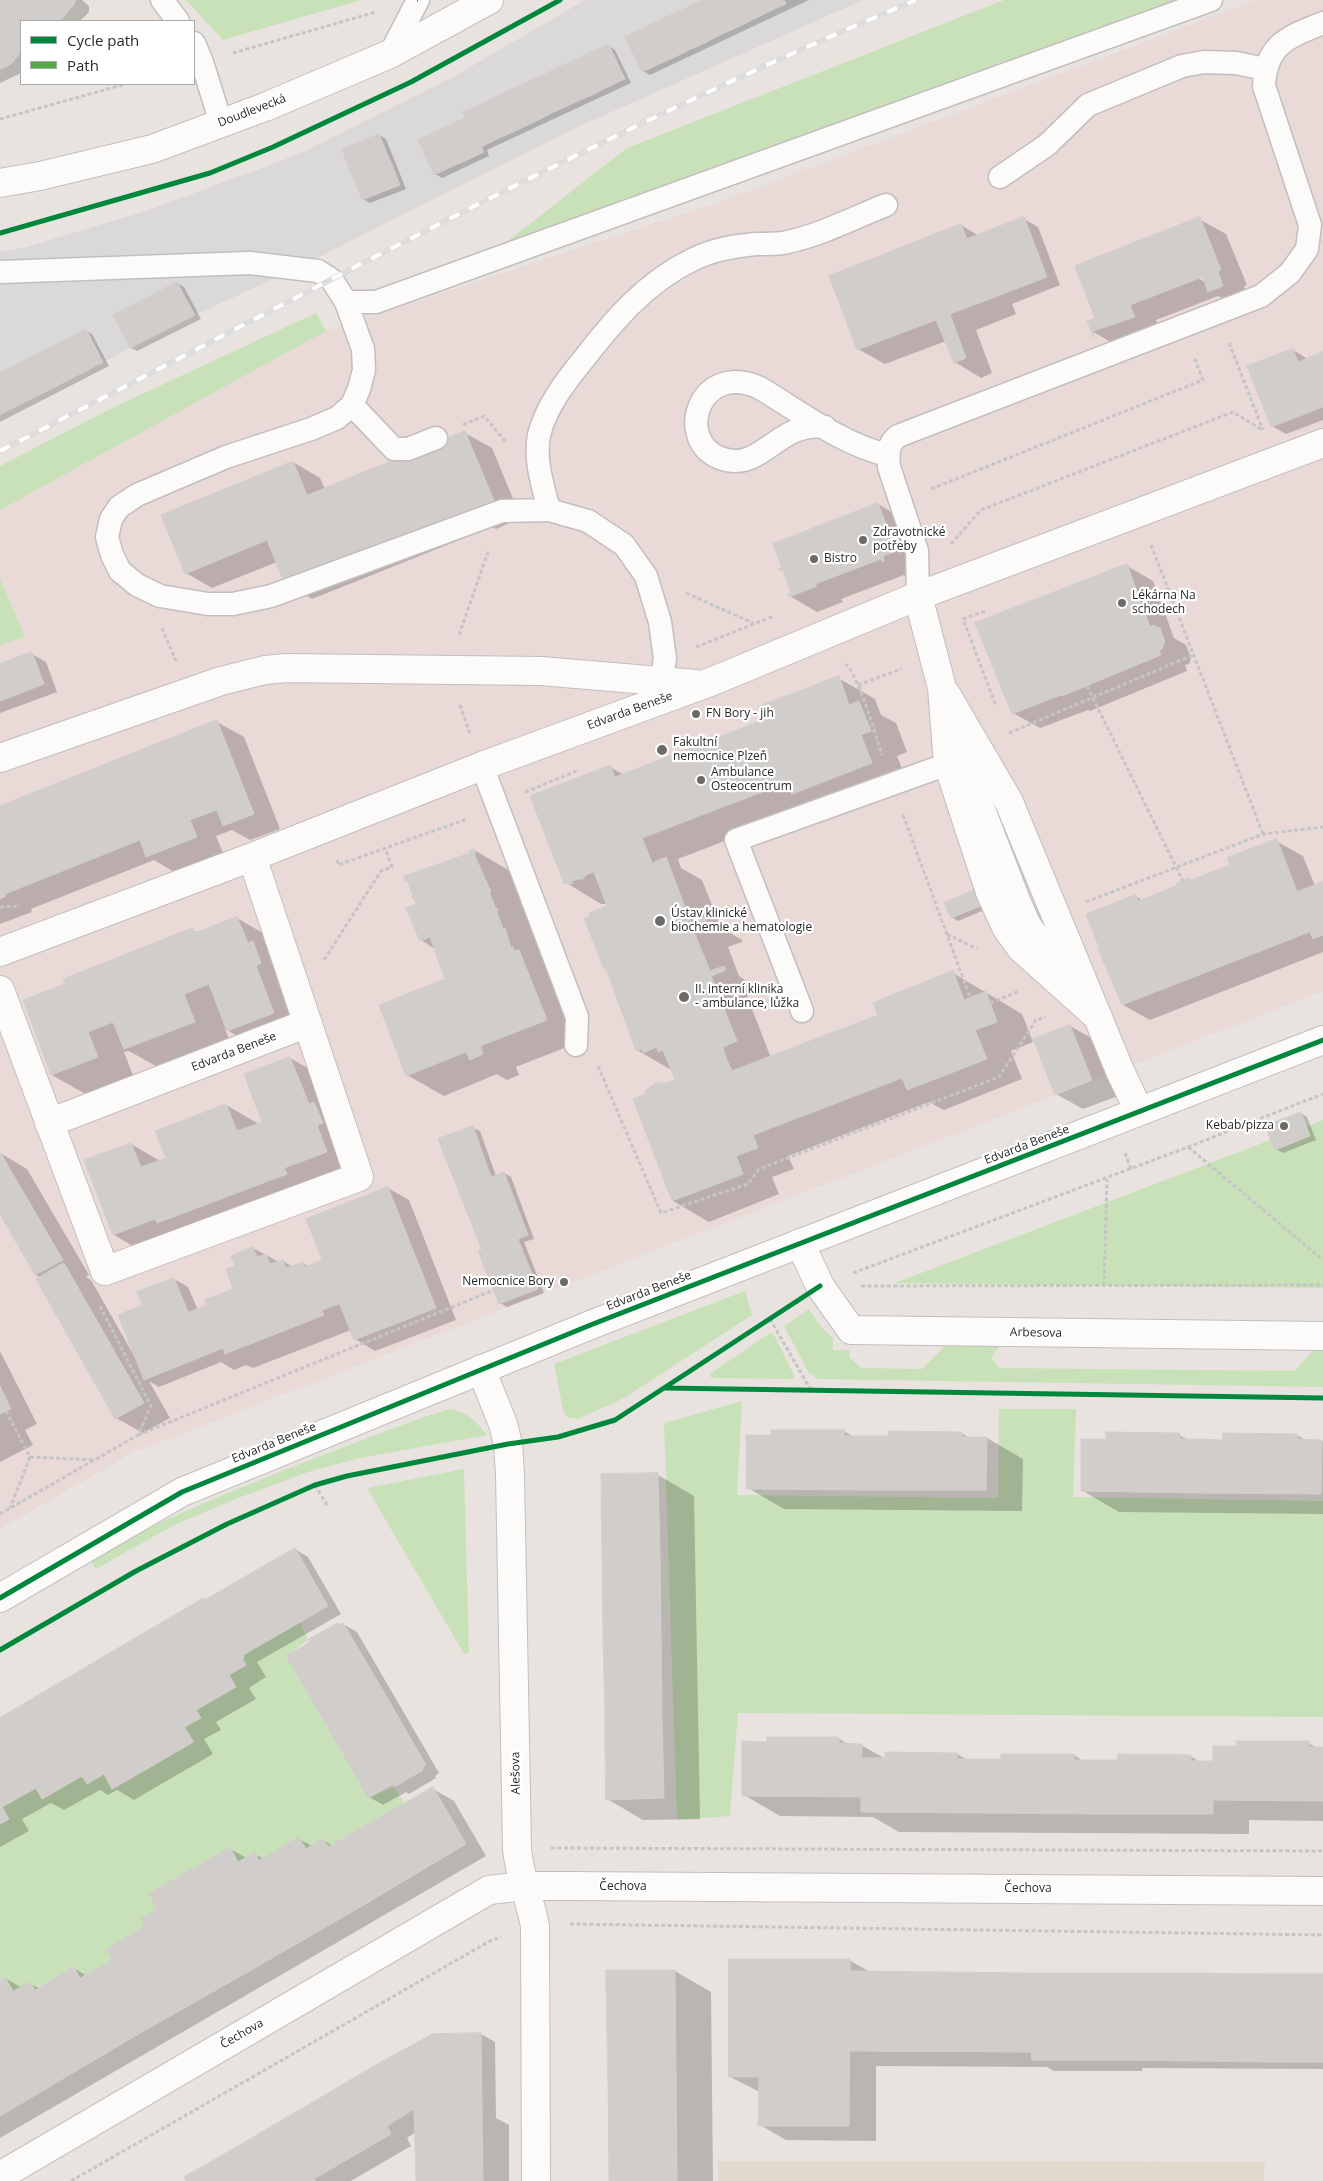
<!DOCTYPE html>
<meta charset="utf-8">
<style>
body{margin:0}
#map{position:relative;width:1323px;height:2181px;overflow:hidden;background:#e8e3de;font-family:"Open Sans",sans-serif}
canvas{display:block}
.legend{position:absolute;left:20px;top:20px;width:175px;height:65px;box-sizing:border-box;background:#fff;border:1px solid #a9a9a9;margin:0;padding:6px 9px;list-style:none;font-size:15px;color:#292929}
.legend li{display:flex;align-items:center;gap:10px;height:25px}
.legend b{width:25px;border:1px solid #a9a9a9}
</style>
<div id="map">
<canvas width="1323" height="2181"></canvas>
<ul class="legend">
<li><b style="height:6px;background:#00873e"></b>Cycle path</li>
<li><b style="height:6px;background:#53ab44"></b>Path</li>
</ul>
</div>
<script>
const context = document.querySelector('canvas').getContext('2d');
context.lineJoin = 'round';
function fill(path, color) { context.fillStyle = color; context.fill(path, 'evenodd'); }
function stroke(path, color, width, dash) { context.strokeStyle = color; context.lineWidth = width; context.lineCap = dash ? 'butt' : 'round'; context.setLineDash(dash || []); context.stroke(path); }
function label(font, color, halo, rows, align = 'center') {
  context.font = font + ' "Open Sans",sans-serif'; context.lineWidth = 4.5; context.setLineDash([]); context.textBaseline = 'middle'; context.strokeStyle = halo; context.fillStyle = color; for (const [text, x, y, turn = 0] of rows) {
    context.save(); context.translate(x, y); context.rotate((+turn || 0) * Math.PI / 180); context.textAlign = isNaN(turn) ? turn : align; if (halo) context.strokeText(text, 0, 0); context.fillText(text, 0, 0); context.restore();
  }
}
const industrial = new Path2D(`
 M585,0H863L578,127L295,269L195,315L0,415V252L27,247L149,210L299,154L453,77Z`);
const education = new Path2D(`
 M718,2161L1265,2162L1264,2181H718Z`);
const medical = new Path2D(`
 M1256,0H1323V991L132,1453L0,1529V510L326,331L723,201Z`);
const green = new Path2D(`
 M186,0H361L223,40Z
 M1004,0H1211L495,251L627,148Z
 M316,313L326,331L0,510V466L108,410Z
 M0,579L25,637L0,645Z
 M1323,1120V1288L895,1283Z
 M745,1291L752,1315L624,1398L578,1419L567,1417L563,1410L554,1364Z
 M809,1309L822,1328L833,1338V1350H850L849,1357L861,1368L922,1369L952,1339L1002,1343L991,1358L1000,1368L1294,1371L1316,1348L1323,1344V1387L818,1379L809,1373L784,1326Z
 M770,1333L774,1335L795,1377L793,1379L711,1378L710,1374Z
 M742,1401L737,1495L998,1498L999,1409H1076L1073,1497L1323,1501V1717L738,1713L730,1816L677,1820L664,1423Z
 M451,1409C469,1413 476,1421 487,1435L360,1458L311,1471L233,1500L174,1525L96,1569L88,1557C199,1501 311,1459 427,1416Z
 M464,1469L469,1653L464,1654L367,1488Z
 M300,1623L308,1640L286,1656L368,1798L394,1787L405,1804L328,1847L323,1839L306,1849L259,1860L255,1852L238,1862L229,1847L149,1894L160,1908L141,1918L145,1926L106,1949L112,1960L80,1978L74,1967L35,1990L13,1991L5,1977L0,1980V1824L9,1819L2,1807L36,1788L43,1799L82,1776L87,1784L104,1774L113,1789L195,1742L186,1727L201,1718L196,1710L236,1687L229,1675L246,1665L243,1655Z`);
const shadow = new Path2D(`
 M0,0H82L89,6V12L80,21H21V73L0,83ZM7,14L10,16L2,19Z
 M706,0H809L650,75L643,71Z
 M609,46L615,50L631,83L487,150L489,156L442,178L435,174Z
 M379,135L386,139L406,189L370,203L363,199Z
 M1024,219L1038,227L1060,285L1012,304L1016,314L976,330L992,373L981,378L955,362L946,341L885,364L858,349L961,225L979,236Z
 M1199,219L1226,234L1247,285L1244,286L1249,301L1236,306L1218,296L1156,320L1161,332L1119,347L1092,331L1097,319ZM1195,273L1205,279V282L1194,276Z
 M177,283L184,287L201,319L137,351L131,348Z
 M85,331L92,334L109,366L0,422V375Z
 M1293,350L1308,359L1323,353V420L1286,434L1272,426Z
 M465,433L492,448L521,518L496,529L492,527L312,599L286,584L277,562L212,588L186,573L293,462L320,478L325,489Z
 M878,504L905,520L910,579L904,575L841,599L843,602L817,612L790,596Z
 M1127,566L1153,581L1174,638L1186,645L1191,658L1189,664L1185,665L1187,671L1090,711L1088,710L1040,728L1013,713Z
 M32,654L46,662L57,692L0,713V666Z
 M838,678L875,699L881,715L896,723L907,752L897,756L908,784L815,806L678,859L681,868L702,880L721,928L742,940V942L728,947L739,976L761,991L747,996L771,1058L879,1015L953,973L1022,1014L1033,1042L1011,1051L1022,1079L944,1110L929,1102L788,1156L794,1169L772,1177L779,1194L709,1222L673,1201L648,1095L653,1086L677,1081L673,1071L637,1050L608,969L605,968L608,904H601L565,882L610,767L624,775L765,720Z
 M217,722L244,737L280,829L250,840L232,830L216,836L223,853L174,872L154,860L31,909L32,912L0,924V807Z
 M1276,841L1303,856L1315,886L1323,883V952L1150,1020L1123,1005L1135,896L1142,900L1232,865Z
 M474,850L510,871L531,930L534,931L532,933L539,949L541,951L582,1041L516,1067L519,1075L507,1080L497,1074L444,1096L407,1075L446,980L435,949L421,940L418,905L414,898L415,897L409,881L406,880L471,853Z
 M976,891L989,908L958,921L952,917Z
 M237,918L273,939L310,1034L264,1051L225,1029L231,1043L161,1069L129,1051L124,1052L134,1078L89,1096L52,1075L24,1001L192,930L198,933Z
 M1070,1026L1097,1041L1118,1096L1083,1109L1056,1094Z
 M290,1058L327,1079L363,1173L150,1256L114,1235L131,1144L160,1161L167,1159L226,1105L259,1124L263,1122Z
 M1301,1113L1307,1117L1316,1140L1283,1153L1276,1149Z
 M473,1128L480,1131L496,1176L504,1173L511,1177L534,1239L524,1242L544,1293L507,1307L500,1303L483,1251Z
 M0,1153L27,1169L89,1275L86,1277L91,1280L133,1354L144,1306L174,1279L188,1287L198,1310L208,1306L235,1290L236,1267L253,1248L279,1262L283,1261L293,1267L303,1263L309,1267L322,1262L325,1264L388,1188L409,1200L456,1320L375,1351L355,1339L351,1330L253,1368L246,1365L234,1370L221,1362L159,1387L149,1381L170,1418L143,1433L116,1418L41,1278L36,1275L0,1212Z
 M0,1351L37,1424L25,1430L33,1445L0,1462Z
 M844,1431L854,1437H889L961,1433L970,1438H987L1023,1459L1022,1511L784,1509L748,1488L772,1437Z
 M1179,1435L1189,1440L1224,1441L1297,1435L1307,1441H1321L1323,1442V1514L1119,1512L1083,1491L1107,1441Z
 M658,1475L694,1496L700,1819L643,1820L607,1799Z
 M295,1549L308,1557L341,1614L257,1662L266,1677L249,1688L256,1699L216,1722L221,1730L204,1739L213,1754L134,1800L117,1790L108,1795L100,1790L64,1810L51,1803L22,1819L29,1831L0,1847V1719L153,1628L207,1601Z
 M338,1624L340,1626L343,1624L357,1632L439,1773L435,1776L436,1778L409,1794L406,1792L383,1805L369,1797L288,1656Z
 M838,1738L849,1745H861L886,1759L957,1754L968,1760H1002L1074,1755L1083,1761H1120L1190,1756L1201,1762H1214L1308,1743L1319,1749H1323V1821L1249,1820V1834L899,1832L873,1817L780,1816L744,1795L768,1743Z
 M433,1789L454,1801L486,1856L0,2138V1981L5,1978L22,1988L30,1984L39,1988L74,1968L87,1976L114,1960L147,1926L159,1909L230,1849L247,1858L255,1854L264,1859L299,1839L312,1846L323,1840L333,1846Z
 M849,1960L870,1972L1323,1976V2069L1142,2068V2071H1054L1047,2067L876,2066V2141L786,2140L760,2125V2092L730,2077Z
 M675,1971L711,1992L713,2181H610Z
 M481,2034L495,2042L496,2118L509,2125V2181H417L416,2132L407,2138L411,2146L351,2181H188L432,2035Z`);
const building = new Path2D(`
 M0,0H21L7,15L0,10Z
 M21,0H75V3L60,21H21V24L9,13Z
 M703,0H706L722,34L707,42L690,6Z
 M706,0H726L738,27L722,34Z
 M726,0H745L754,19L738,27Z
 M745,0H765L770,11L754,19Z
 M765,0H784L786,4L770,11Z
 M690,6L707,42L691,49L674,14Z
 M0,11L6,16L10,14L21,24V52L11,64L0,69Z
 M674,14L691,49L675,57L658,21Z
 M658,21L675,57L659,64L642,29Z
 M642,29L659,64L642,72L625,37Z
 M609,45L625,79L608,87L591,52Z
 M591,52L608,87L592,95L575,60Z
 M575,60L592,95L576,102L559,67Z
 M559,67L576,102L560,109L544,75Z
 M544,75L560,109L544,117L528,82Z
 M528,82L544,117L528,125L512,89Z
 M512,89L528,125L513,132L496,97Z
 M496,97L513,132L497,139L480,105Z
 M480,105L497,139L481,147L467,117L466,118L463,112Z
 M467,117L484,152L467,160L451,125Z
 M451,125L467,160L451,167L435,132Z
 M435,132L451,167L434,175L418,140Z
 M379,134L386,151L348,166L342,149Z
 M386,151L393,167L355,182L348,166Z
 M393,167L400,185L362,200L355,182Z
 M1024,217L1047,277L990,299L967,239Z
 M1200,217L1221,270L1218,271L1223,286L1208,292L1203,277L1200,278L1130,305L1135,317L1093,331L1094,338L1087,321L1095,318L1075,266Z
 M961,224L990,299L950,314L966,358L954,363L936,320L857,350L829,276Z
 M177,282L186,299L153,315L145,299Z
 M145,299L162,332L146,340L129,307Z
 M186,299L195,315L162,332L153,315Z
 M129,307L146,340L130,348L113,315Z
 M86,329L103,362L86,371L69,338Z
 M69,338L86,371L70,379L53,346Z
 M53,346L70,379L55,387L37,354Z
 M1293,349L1298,362L1310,357L1323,391V407L1271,427L1247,366Z
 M1323,352V391L1310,357Z
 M37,354L55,387L39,395L22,362Z
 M22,362L39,395L23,403L6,370Z
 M6,370L23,403L7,411L0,397V373Z
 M0,397L7,411L0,415Z
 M465,431L495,503L468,514L466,512L285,585L267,540L185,574L161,515L293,461L307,495Z
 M878,503L891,537L894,536L899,550L883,556L884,561L882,562L881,559L815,584L817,586L789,597L788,594L791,593L783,570L779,571L778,569L782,568L773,544Z
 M1127,564L1150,627L1153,625L1160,628L1165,642L1162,649L1159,650L1161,655L1062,696L1061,695L1012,714L975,623Z
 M32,652L44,684L0,701V664Z
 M839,676L849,705L859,701L871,731L861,735L872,763L792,794L788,782L642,838L647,850L586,875L582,880V878L572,881L573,884L564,883L530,796L610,765L615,777L763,720L758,707Z
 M217,720L254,814L223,826L217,810L190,820L197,837L146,857L140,840L5,894L6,896L0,899V806Z
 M1277,839L1312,931L1122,1005L1099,951V947L1086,914L1135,895L1138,901L1176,886L1177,883L1188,878L1192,880L1230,865L1227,858Z
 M474,849L476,853L474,854L491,892H489L496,909H498L497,912L503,929L505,928L511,948L513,947L514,951L519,950L547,1020L480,1046L483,1054L470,1060L466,1052L406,1076L379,1005L445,979L430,937L420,941L406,908L416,904L415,899H413L411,896H413L407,880L405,881L404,876L470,853L469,851Z
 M647,850L652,863L666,857L691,923L705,917L707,921L692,927L710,971L724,966L726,970L711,976L737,1041L723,1047L726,1058L675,1080L663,1050L658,1052L657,1047L643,1053L642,1049L636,1051L606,968L604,969L584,918L590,916L589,913L607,906L594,872Z
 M1323,882V935L1313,939L1310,932L1312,931L1297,892Z
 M977,889L983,905L951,918L944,903Z
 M237,917L248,943L253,941L261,963L256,966L274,1013L227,1031L209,984L184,994L195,1022L124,1049L113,1022L88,1032L98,1057L51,1075L23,1000L66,984L63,979L192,928L194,933Z
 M953,971L964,1000L986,991L997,1022L975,1030L987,1059L907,1090L902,1078L753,1135L758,1148L736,1156L743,1174L672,1201L633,1099L646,1094L645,1091L656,1083H667L726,1058L732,1071L878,1015L873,1003Z
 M1070,1025L1092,1080L1055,1095L1033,1039Z
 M290,1057L309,1104L314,1102L323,1123L317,1125L327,1152L284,1168L287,1174L157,1223L155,1219L113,1235L84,1160L131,1143L141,1167L166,1158L155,1131L226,1104L237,1131L262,1122L244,1074Z
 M1301,1112L1310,1136L1275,1150L1265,1126Z
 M473,1126L491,1177L504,1172L528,1235L518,1239L538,1289L499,1304L478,1251L482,1250L438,1139Z
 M0,1152L63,1260L35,1275L0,1214Z
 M388,1187L436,1308L354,1340L306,1219Z
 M253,1247L257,1257L266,1254L270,1264L283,1260L286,1268L303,1262L305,1267L322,1260L339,1304L322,1310L324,1315L225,1354L223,1348L206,1355L189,1312L207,1305L204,1300L233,1289L226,1269L235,1266L231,1256Z
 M64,1263L144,1403L115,1419L36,1279Z
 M174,1278L206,1355L144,1380L118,1315L143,1305L137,1292Z
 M0,1386L11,1409L0,1414Z
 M771,1430H845L844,1436H866L865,1490L746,1489V1435H771Z
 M889,1431L962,1432V1437H987L986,1490H865L866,1436H888Z
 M1106,1432L1180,1433L1179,1439H1201L1200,1493L1081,1491V1439H1106Z
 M1223,1433L1297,1434V1439L1322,1440L1321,1494L1200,1493L1201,1439L1223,1440Z
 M658,1473L660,1556L602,1557L601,1474Z
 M295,1548L328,1606L243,1655L244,1657L242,1659L207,1599Z
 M660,1556L661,1635L603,1636L602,1557Z
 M204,1598L206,1600L207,1599L246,1665L229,1675L236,1687L196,1710L201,1718L184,1727L193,1742L152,1766L93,1663Z
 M338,1623L339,1625L343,1623L385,1694L328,1728L286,1656L310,1642L308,1640Z
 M661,1635L662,1716H605L603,1636Z
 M93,1663L152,1766L112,1789L104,1774L87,1784L82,1776L42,1799L36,1788L20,1797L0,1763V1718Z
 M385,1694L426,1765L422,1768L423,1770L394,1787L393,1784L368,1798L328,1728Z
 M605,1716H662L664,1798L606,1800Z
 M767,1737H839V1743L862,1744L861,1797L742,1796V1741L767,1742Z
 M1236,1741H1309V1747H1323V1801L1213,1800V1746H1237Z
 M885,1752L958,1753L957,1759H979L978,1813L861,1812V1758H885Z
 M1001,1754H1074V1760H1097L1096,1814L978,1813L979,1759H1001Z
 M1118,1754L1191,1755V1761H1213V1814H1096L1097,1760H1118Z
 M0,1763L20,1797L2,1807L9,1819L0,1824Z
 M433,1787L466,1844L362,1906L328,1847Z
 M299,1837L306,1849L323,1838L362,1906L248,1972L190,1870L230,1847L238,1862L255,1852L259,1860Z
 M190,1870L248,1972L135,2036L96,1969L112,1960L106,1949L145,1926L141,1918L157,1909L149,1894Z
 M729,1959H850L849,2126H758L759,2077H729Z
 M74,1967L80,1978L96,1969L135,2036L24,2102L0,2062V1980L5,1977L13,1991L30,1982L35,1990Z
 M606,1970H675L676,2075L608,2076Z
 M850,1971L1031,1973L1032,2052L850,2051Z
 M1031,1973H1120L1122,2060H1032Z
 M1120,1973H1193L1195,2061L1122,2060Z
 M1193,1973L1267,1974L1269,2062L1195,2061Z
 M1267,1974H1323V2062H1269Z
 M481,2033L482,2108L414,2109L385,2060L432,2034Z
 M385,2060L414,2109L387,2126L391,2134L314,2179L281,2121Z
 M0,2062L24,2102L0,2116Z
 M676,2075L677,2176L609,2177L608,2076Z
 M482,2108L483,2181H416L414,2109Z
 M281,2121L314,2179L316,2181H247L230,2151Z
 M230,2151L247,2181H186L184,2177Z
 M677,2176V2181H609V2177Z`);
const path = new Path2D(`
 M233,53L376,12
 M0,119L126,84
 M1229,343L1263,430
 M463,425L484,416L506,442
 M931,489L1203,380L1194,357
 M951,544L981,510L1233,412L1261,429
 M1151,545L1263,834
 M686,593L753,623
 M985,611L963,619L996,706
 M162,628L176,661
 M459,635L489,549
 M696,647L774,616
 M845,664C858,673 876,737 882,755
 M858,685L902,669
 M1087,686L1183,881
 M460,705L470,734
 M1009,733L1193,655
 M525,792L579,770
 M903,815L970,997
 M337,860L338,865L467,819
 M1086,902L1263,834L1323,827
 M0,907L20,906
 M947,934L977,949
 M324,960L381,871L392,867L385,848
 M990,1003L1019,991
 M598,1066L661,1213L748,1184L759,1169L999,1077L1036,1020L1046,1017
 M1188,1147L1323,1260
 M1125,1153L1131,1169
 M853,1273L1188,1147L1323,1094
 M861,1286L1323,1285
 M1104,1286L1107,1179
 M770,1319L811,1390
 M6,1411L30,1457L10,1508
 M138,1435L494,1290
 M30,1457L95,1460
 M315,1485L328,1507
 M0,1514L138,1435L151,1406L101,1308V1305
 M551,1848L1323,1851
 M570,1924L1323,1935
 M71,2181L490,1941L501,1937`);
const service = new Path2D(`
 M162,0L178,21
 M194,43L202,62L221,123
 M390,54L418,0
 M1000,177L1047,145L1088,105L1182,66L1204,62L1236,63L1265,69
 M0,272L250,263L318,271L332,280L346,302L363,349L364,370L359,389L352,405L337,418L311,429L226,457L137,495L119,507L111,519L107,537L112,555L120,571L137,585L160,596L208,604H233L271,596L502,511L549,510L588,521L624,545L646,576L660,622L665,659L661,681
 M346,302H376L1211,0
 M352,405L394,449H408L436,438
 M825,427C776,421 762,474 720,458C674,440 699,360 760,388C798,411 845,446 888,455
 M549,510C543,486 534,460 539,435C546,407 565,382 583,360C614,320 647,281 694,259C714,249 735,246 756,244C765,244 774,244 783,243C819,236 853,218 886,205
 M918,596L917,551L889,467C888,455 887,444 898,436L1261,296L1290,273L1307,249L1310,225L1264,86C1266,44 1288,37 1323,23
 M954,722L970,773L1019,900L1029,923L1071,983
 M482,766L577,1017L576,1045
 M802,1011L736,840L948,764`);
const minor = new Path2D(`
 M918,596L942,688L948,764L990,892L1006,927L1021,948L1098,1017
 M946,694L1009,802L1120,1071L1139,1111
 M0,758L221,681L265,670L286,668L541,671L695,684
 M0,952L252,857L482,766L713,681L918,596L1323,443
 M0,990L105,1271L359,1177L252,857
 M49,1123L308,1023
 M800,1243L820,1286L851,1330L1323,1336
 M481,1369L503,1424L508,1444L510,1474L517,1848C519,1875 530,1899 535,1926L536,2181
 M0,2176L489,1890L524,1886H567L1323,1891`);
const tertiary = new Path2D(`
 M0,183L40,176L152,149L265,107L390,54L489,0
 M0,1598L182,1492L593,1324L1323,1040`);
const rail = new Path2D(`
 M0,451C303,296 602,131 916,0`);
const quiet = new Path2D(`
 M417,0H418`);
const cycleway = new Path2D(`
 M0,233L210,173L273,147L411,82L560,0
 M665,1388L1323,1398
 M0,1598L182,1492L593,1324L1323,1040
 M0,1650L136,1571L227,1524L315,1485L347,1476L508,1444L558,1437L615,1420L820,1286`);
const markers = [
 [863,540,5,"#6c6a68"],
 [814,559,5,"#6c6a68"],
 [1122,603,5,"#6c6a68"],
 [696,714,5,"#6c6a68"],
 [662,750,6,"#6c6a68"],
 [701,780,5,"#6c6a68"],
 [660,921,6,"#6c6a68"],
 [684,997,6,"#6c6a68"],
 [1284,1126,5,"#6c6a68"],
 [564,1282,5,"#6c6a68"]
];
const streetNames = [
 ["Doudlevecká",252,111,-21],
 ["Edvarda Beneše",630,711,-20],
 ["Edvarda Beneše",234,1052,-21],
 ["Edvarda Beneše",1027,1145,-21],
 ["Edvarda Beneše",649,1291,-21],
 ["Arbesova",1036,1333,1],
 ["Edvarda Beneše",274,1443,-22],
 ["Alešova",516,1773,-91],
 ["Čechova",623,1887],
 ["Čechova",1028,1889],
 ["Čechova",242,2034,-30]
];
const poiNames = [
 ["Zdravotnické",873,533],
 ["potřeby",873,547],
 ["Bistro",824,559],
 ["Lékárna Na",1132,596],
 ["schodech",1132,610],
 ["FN Bory - jih",706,714],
 ["Fakultní",673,743],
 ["nemocnice Plzeň",673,757],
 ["Ambulance",711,773],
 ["Osteocentrum",711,787],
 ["Ústav klinické",671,914],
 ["biochemie a hematologie",671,928],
 ["II. interní klinika",695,990],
 ["- ambulance, lůžka",695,1004],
 ["Kebab/pizza",1274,1126,"right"],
 ["Nemocnice Bory",554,1282,"right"]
];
fill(industrial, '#dbd8da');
fill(education, '#e2dbcd');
fill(medical, '#e9d9d7');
fill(green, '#c9e1b8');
fill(shadow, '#0003');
fill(building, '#d0cdca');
stroke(building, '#d2cfcb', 1);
stroke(service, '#c1bfbf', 25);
stroke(minor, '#c1bfbf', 30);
stroke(tertiary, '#c1bfbf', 30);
stroke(path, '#c6c5c5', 3, [4, 2.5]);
stroke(service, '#fcfbfa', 22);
stroke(minor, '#fcfbfa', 28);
stroke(tertiary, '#fcfbfa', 28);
stroke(rail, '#dddcde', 5.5);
stroke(rail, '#fff', 4, [11]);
stroke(quiet, '#53ab44', 4, [8, 4]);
stroke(cycleway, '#00873e', 5);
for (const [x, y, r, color] of markers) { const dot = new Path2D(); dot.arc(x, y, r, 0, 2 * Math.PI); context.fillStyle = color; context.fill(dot); stroke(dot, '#fff', 2); }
label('12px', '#292929', '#fff', streetNames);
label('12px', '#292929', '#fff', poiNames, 'left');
</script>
